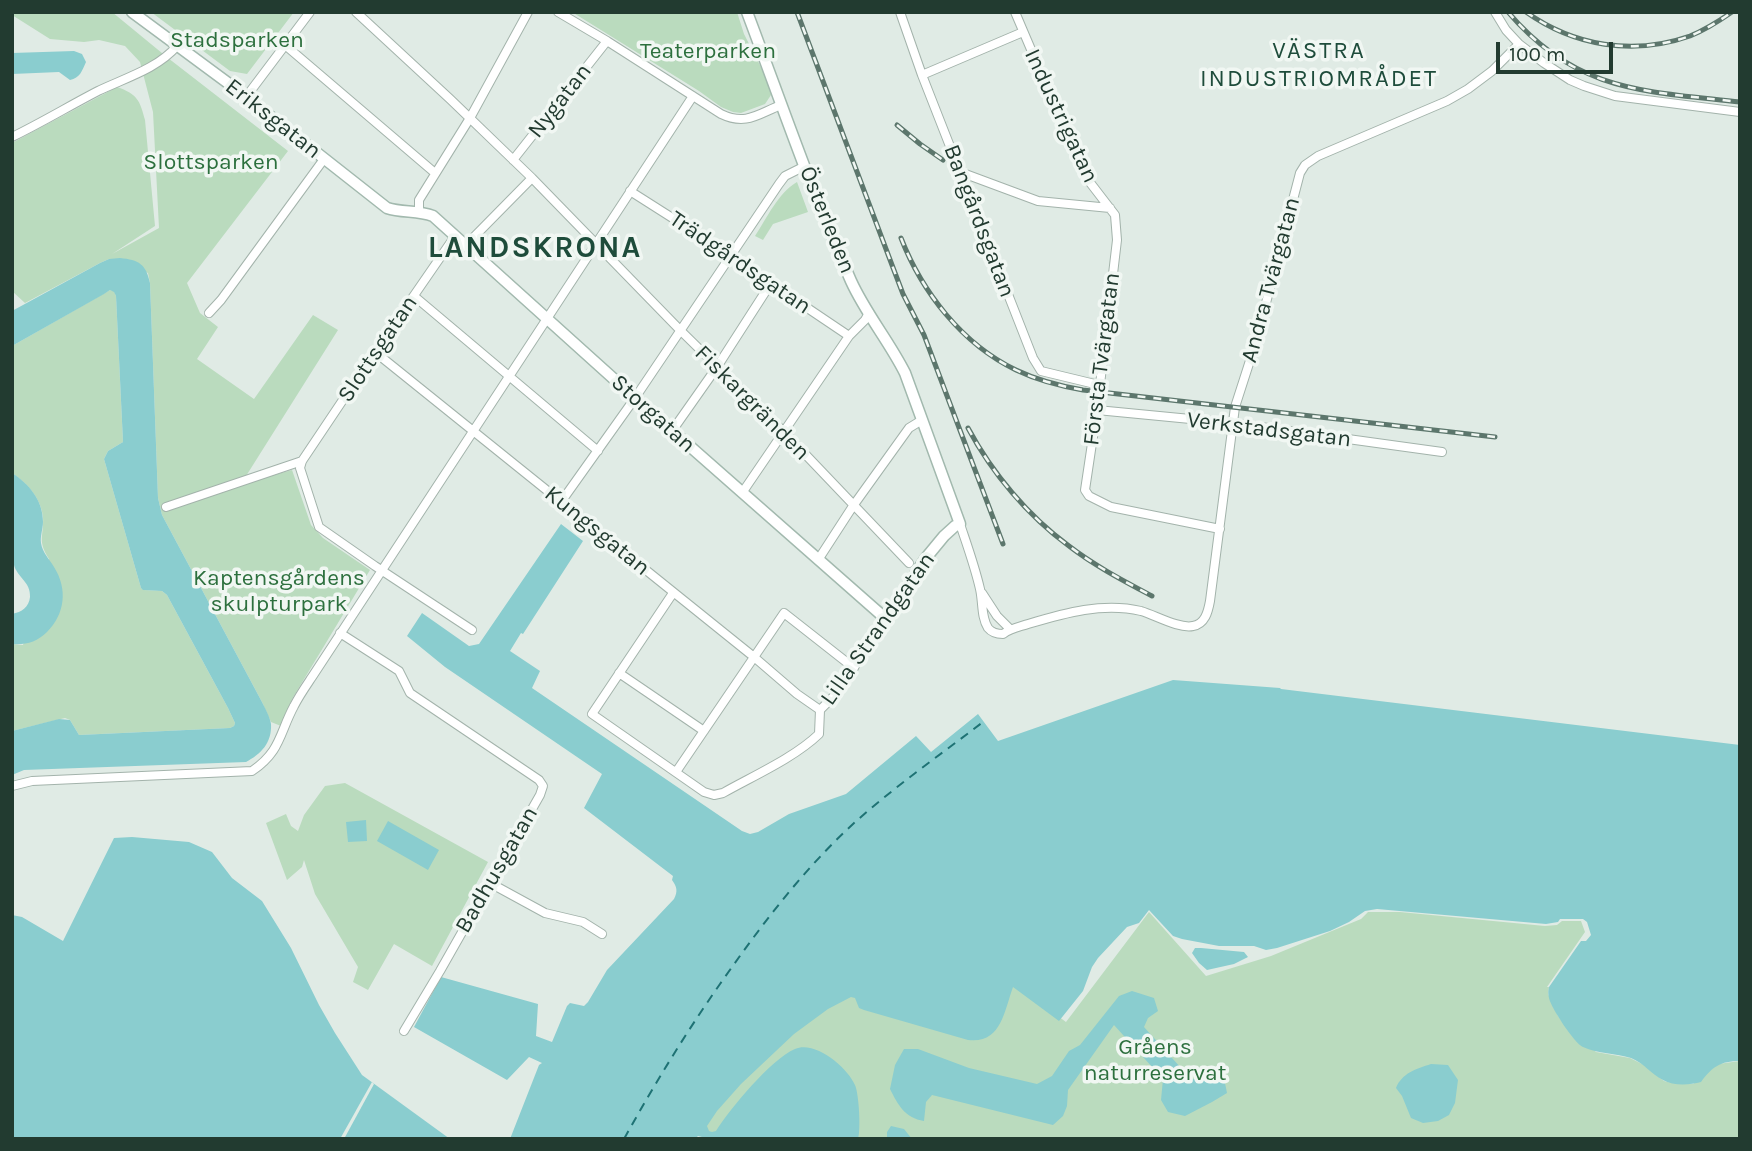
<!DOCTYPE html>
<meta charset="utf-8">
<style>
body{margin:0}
#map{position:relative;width:1752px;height:1151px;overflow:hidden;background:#e0ebe5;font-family:Karla,sans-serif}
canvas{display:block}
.frame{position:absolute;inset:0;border:14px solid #223b30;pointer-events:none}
.scale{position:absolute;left:1496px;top:42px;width:117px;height:32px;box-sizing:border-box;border:4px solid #223b30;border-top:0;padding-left:9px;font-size:21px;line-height:24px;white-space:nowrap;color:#223b30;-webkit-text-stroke:5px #f1f7f3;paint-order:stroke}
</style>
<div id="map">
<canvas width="1752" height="1151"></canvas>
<div class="frame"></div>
<div class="scale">100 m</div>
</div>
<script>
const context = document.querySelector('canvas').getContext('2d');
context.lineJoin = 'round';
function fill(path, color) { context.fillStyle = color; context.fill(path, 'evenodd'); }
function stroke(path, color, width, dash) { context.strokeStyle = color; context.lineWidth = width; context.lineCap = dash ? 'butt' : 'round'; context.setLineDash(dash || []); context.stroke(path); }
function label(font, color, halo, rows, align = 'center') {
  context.font = font + ' Karla,sans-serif'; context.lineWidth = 7; context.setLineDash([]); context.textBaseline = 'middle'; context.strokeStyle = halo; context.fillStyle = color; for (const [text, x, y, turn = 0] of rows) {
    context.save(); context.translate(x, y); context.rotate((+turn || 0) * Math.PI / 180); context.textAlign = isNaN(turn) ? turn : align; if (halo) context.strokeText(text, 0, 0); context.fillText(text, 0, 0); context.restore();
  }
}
const green = new Path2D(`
 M12,12H112L168,58L288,151L187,283L200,313L218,327L197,359L254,399L313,315L338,330L241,484L292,470L311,525L323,538L370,570L292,699L281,726L271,722L262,702L162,515L158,498L150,283L148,273L109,259L100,263L25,303L12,291V143L117,87C137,94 140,100 145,120L155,226L112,254L159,228L153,112L140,62L125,46L99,40L84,42L50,39L12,15Z
 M151,12H294L247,74L230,71Z
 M572,12H737L744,34L770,85L771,95L765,104L741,113L733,112L721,107L699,91Z
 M797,182L808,212L773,224L763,240L755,236C767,218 778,193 797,182Z
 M110,290L114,291L116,296L123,442L108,451L104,459L141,588L144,590L162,591L167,595L228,708L235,723L234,726L230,728L79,735L70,720L65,718L12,731V644L23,645L49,559C37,540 44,537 43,517C41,498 27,483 12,473V346Z
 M345,783L488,862L432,966L394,944L368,990L353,982L358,967L315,894L304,860L302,867L287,880L266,823L286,814L291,826L298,831L304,815L325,786Z
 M1149,912L1206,976L1271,956L1361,919L1368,912H1400L1545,926L1557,925L1562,921H1581L1585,932L1547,987H1549L1548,994L1558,1016L1566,1026L1596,1052L1630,1058L1644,1065L1664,1081L1672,1083L1693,1084L1718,1064L1740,1061V1139H808L719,1134L707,1131V1121L751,1070L810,1017L856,993L1010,983L1035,999L1066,1022Z`);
const water = new Path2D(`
 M74,51L82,54L86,62C82,71 80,78 70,80L59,72L12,74V53Z
 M120,258C139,260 146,264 150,283L158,498L162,515L262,702C265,708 270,717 271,724C272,743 261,754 246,762L24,770L12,775V731L59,719L70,720L79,735L230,728L234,726L235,723L228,708L167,595L162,591L143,590L141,588L104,459L108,451L123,442L116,296L114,292L110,290L104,294L12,346V311L100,263L109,259Z
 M12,473C29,484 43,500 43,522C43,528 40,537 41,543C42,552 50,560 54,567C68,589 65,614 47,632C37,642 26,645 12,644V614C22,612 29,607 30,597C31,582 17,577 14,565C10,551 13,536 13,522C13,506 12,489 12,473Z
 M561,524L583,541L523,634L521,633L510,651L540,671L532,688L742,831L750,834L758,832L789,814L846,794L916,736L931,752L978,714L998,741L1173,680L1280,688L1281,689L1740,745V1061C1720,1061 1712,1067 1701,1082C1690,1085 1673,1086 1663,1080C1651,1074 1644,1063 1631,1058C1616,1053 1598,1054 1583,1047C1575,1044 1551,1008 1549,998C1548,994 1548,992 1549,987L1581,941H1586L1591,935L1587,922L1583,919H1560L1558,922L1546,924L1377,909L1365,911L1349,922L1330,931L1277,948L1266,950L1254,946H1219L1182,939L1173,936L1149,910L1139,923L1127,927L1098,958L1092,967L1083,991L1059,1021L1013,987C1004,1012 1001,1044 968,1040L864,1010L859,1008L855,998L851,997L828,1009L794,1034L741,1084L717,1111L707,1126L709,1131L712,1132L716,1131C730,1109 771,1059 795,1049C815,1040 848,1068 855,1085C859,1094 861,1130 858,1139H703L702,1137L698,1136L695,1139H510L539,1065L542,1063L529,1057L507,1080L414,1027L441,977L538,1004L536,1036L552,1042L567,1006L570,1003L584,1006L588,1002L607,970L674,899C678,891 677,887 672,880L673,876L584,808L602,774L445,667L407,636L422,613L469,646L479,644Z
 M366,820L367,841L348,842L346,822Z
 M388,821L439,850L428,870L377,841Z
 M132,837L189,842L212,852L232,878L262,901L291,948L319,1005L335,1033L362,1075L450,1139H12V915L22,917L63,941L114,838Z
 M1195,948H1201L1244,952L1248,957L1234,964L1207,970L1199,963L1192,953Z
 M1132,991L1154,998L1158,1011L1148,1018L1144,1027L1191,1079L1211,1080L1225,1083L1227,1093L1212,1102L1185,1116L1168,1112L1161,1100L1163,1079L1114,1025L1068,1090L1067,1106L1063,1116L1053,1125L932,1095L926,1102L924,1121C905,1118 898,1105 890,1089L895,1065L904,1049H918L969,1068L1037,1084L1052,1076L1069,1051L1080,1045L1119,996Z
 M1431,1064L1448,1065L1458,1080L1455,1103L1449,1115L1438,1121L1423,1123L1411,1118L1402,1096L1396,1088C1402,1073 1416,1069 1431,1064Z
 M891,1126L904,1129L912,1139H887V1132Z`);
const pier = new Path2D(`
 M372,1082L374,1084L344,1139H340Z`);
const ferry = new Path2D(`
 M624,1139C654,1085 685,1034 720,984C760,927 801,872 853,824C894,787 940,755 983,722`);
const street = new Path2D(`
 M356,12L450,99L532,178L680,330L784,432L909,563
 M558,12L607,41L721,114C746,126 758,114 781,105
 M900,12L922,75L1033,358L1041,371L1099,385
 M1015,12L1085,176L1115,215L1117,240L1097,410L1085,490L1089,496L1111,507L1220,529
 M1495,12L1506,30L1519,44L1544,63L1570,80L1584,86L1615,96L1740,112
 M285,45L435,173
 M922,75L1023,32
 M246,97L310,12
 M12,137C41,123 69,106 98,91C125,78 157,69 177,46
 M513,160L607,41
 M960,172L1038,201L1110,208
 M630,191L696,233L849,336
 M419,212V200L470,118L528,12
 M455,236L375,352L302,461L300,468L319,527L375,566L472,630
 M465,246L532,178
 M414,296L598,451
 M209,313L221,300L324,159
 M375,352L754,657L797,694L820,710
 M1097,410L1232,423L1442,452
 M672,431L717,367L771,283
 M742,493L849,336L865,320L869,313
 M561,502L635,398L779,184L785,176L805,166
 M166,507L302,461
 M960,524C967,545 975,567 980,589C983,602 981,617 988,628C992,633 997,634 1003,634C1011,628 1019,627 1028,624C1065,613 1103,602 1141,611C1155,615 1179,629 1193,626C1205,624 1208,612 1210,601L1235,407L1255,345L1300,173L1305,165L1318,156L1447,101L1468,89L1492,71L1519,44
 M818,560L853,506L909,428L922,420
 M673,593L592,714L704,792L714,795L723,793C753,776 794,758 819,734L820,710L837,693L886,619
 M982,593L997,616L1010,629
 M340,633L399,671L410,693L539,780L543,786L540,795L440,971L404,1031
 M619,673L704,731
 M676,772L784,613L854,668
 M12,786L32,781L252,771C281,751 279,734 294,706C299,696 306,686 312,677L693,96
 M490,883L545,913L583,922L602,934`);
const secondary = new Path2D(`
 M132,12L232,86L387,208C402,213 418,210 433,216L635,398L886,619L925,559L944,536L955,526L960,524L905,373C889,341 866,314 851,281C812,193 781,102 747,12`);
const rail = new Path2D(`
 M797,12L892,265L903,294L924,335L1003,544
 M1508,12C1576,92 1643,91 1740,102
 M1526,12C1574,46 1633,56 1690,36C1705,30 1719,21 1732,12
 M897,125L920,144L943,160
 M901,238C922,292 962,344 1016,370C1037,380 1060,386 1083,390L1495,437
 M968,428C992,473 1028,516 1069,546C1095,566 1124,581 1152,596`);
const parkNames = [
 ["Stadsparken",237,40],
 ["Teaterparken",708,51],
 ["Slottsparken",211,162],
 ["Kaptensgårdens",279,578],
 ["skulpturpark",279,604],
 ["Gråens",1155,1047],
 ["naturreservat",1155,1073]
];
const streetNames = [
 ["Nygatan",560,101,-52],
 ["Industrigatan",1061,116,65],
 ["Eriksgatan",273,119,38],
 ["Österleden",827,220,68],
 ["Bangårdsgatan",979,221,69],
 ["Trädgårdsgatan",740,263,34],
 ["Andra Tvärgatan",1271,280,-75],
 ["Slottsgatan",378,349,-56],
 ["Första Tvärgatan",1102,359,-83],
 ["Fiskargränden",752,403,45],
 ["Storgatan",653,414,42],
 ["Verkstadsgatan",1269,430,7],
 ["Kungsgatan",597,531,39],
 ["Lilla Strandgatan",878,629,-55],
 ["Badhusgatan",497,870,-60]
];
const neighbourhoodNames = [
 ["VÄSTRA",1319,51],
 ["INDUSTRIOMRÅDET",1319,79]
];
const districtNames = [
 ["LANDSKRONA",535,248]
];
fill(green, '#badbbe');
fill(water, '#8acdcf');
fill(pier, '#e0ebe5');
stroke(ferry, '#1e7274', 2, [9, 7]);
stroke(street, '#a3b3ab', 10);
stroke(secondary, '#a2b9ae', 13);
stroke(street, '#fff', 8);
stroke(secondary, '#fff', 10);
stroke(rail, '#5c766c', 5);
stroke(rail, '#f1f7f3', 2.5, [8]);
label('23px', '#2d703e', '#f1f7f3', parkNames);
label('23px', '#223b30', '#f1f7f3', streetNames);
context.letterSpacing = '2px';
label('24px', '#1e4c3b', '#f1f7f3', neighbourhoodNames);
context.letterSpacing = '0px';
context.letterSpacing = '2px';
label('bold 30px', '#1e4c3b', '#f1f7f3', districtNames);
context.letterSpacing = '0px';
</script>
